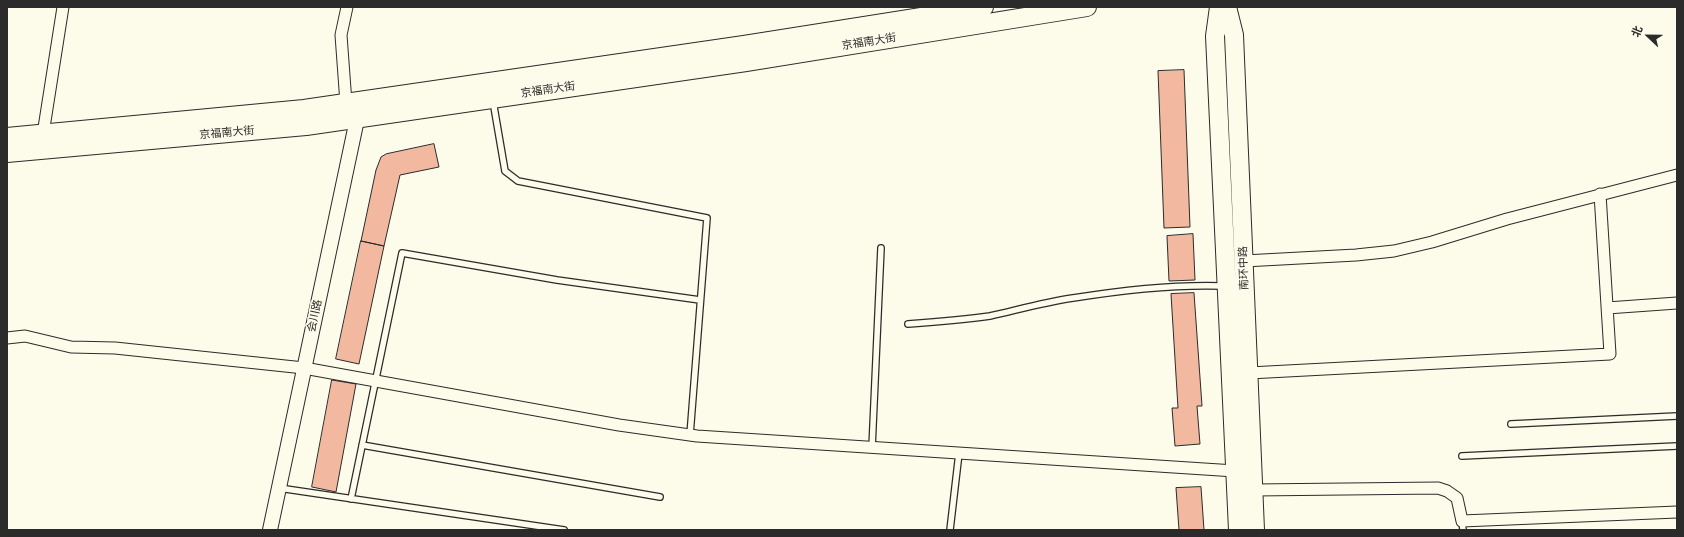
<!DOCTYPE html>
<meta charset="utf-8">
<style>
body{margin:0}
#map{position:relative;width:1684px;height:537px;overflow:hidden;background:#fdfbea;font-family:Manrope,"Noto Sans SC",sans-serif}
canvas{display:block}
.frame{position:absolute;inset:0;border:8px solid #2b2b2b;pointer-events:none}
.north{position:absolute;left:1628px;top:16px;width:40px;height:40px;-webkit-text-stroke:3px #fdfbea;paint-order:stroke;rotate:292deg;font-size:11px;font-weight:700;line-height:16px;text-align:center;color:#2b2b2b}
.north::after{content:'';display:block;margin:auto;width:14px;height:18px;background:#2b2b2b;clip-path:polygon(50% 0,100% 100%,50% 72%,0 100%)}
</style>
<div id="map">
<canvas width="1684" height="537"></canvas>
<div class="frame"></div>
<div class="north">北</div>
</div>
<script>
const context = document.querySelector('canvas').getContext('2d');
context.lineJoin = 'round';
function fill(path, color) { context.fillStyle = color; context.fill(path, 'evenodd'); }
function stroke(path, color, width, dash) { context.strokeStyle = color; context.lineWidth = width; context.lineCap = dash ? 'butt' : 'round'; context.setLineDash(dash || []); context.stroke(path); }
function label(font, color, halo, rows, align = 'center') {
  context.font = font + ' Manrope,"Noto Sans SC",sans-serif'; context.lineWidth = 3; context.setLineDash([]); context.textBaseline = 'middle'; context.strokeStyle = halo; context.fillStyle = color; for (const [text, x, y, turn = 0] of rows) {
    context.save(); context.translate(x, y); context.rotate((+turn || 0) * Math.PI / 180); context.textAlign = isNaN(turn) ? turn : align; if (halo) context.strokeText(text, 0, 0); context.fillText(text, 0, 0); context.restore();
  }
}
const building = new Path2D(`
 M1184,70L1190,227L1164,228L1158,71Z
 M434,144L439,167L400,175L384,246L361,241L376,170L381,157L386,154Z
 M1193,234L1195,280L1169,281L1167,236Z
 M361,241L384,246L359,364L336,359Z
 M1194,293L1202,406H1197L1200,444L1175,446L1172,408H1178L1171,294Z
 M332,380L356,384L336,492L312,487Z
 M1201,487L1204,530H1179L1176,488Z`);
const service = new Path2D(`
 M493,101L505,171L518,181L707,218L690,435
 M908,324C935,322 962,320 990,316C1017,310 1045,302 1073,298C1123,290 1173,284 1224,286
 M1511,424L1677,416
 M362,445L660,497
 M872,448L881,248
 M1462,456L1677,446
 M279,488L564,530
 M351,499L402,253L557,280L700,300
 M1462,521L1463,530
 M950,530L959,453`);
const minor = new Path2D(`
 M346,103L341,35L347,7
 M43,134L63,7
 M1244,261L1356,255L1394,251L1432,242L1507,219L1677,175
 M1607,308L1677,303
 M7,338L25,336L71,347L115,348L304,368L619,425L697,436L1235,471
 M1249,373L1610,354L1600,194
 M1254,490L1438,488L1447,491L1457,498L1462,521L1677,512`);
const tertiary = new Path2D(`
 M270,530L359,110`);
const trunk = new Path2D(`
 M1219,7L1215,36L1238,530
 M1227,7L1234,35L1255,530
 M7,137L304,109L744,45L984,7
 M7,153L306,126L746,62L1087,7`);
const streetNames = [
 ["京福南大街",869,42,-9],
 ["京福南大街",548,90,-8],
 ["京福南大街",227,133,-5],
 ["南环中路",1244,268,-92],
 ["会川路",315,316,-78]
];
fill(building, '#f2b8a0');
stroke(building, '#2b2b2b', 1);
stroke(service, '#2b2b2b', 8);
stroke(minor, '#2b2b2b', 13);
stroke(tertiary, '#2b2b2b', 16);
stroke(trunk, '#2b2b2b', 20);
stroke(service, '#fdfbea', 5.5);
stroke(minor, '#fdfbea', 11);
stroke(tertiary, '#fdfbea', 14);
stroke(trunk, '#fdfbea', 18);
label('11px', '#2b2b2b', '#fdfbea', streetNames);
</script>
